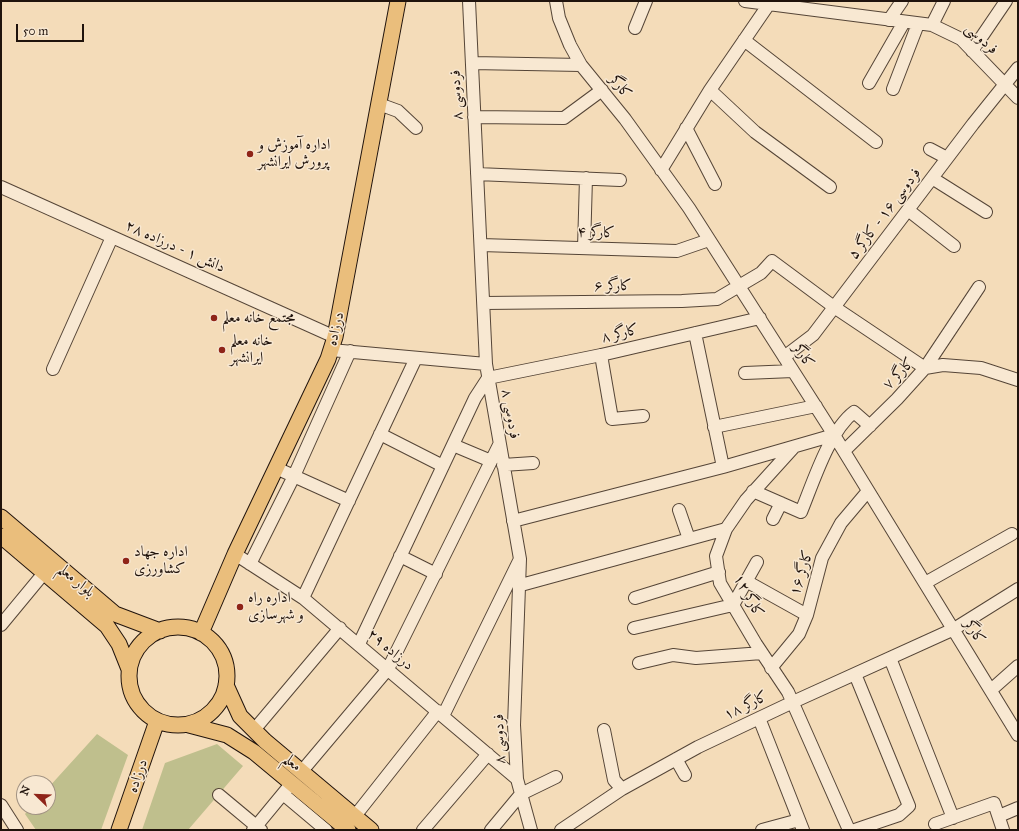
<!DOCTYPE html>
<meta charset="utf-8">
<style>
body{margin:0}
#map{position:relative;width:1019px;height:831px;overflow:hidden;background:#f4dcb9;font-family:"IM FELL Great Primer",serif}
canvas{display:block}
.frame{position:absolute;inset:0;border:2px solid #20130c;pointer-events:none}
.north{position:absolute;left:16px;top:775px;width:40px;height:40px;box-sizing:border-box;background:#f8e8d2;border:1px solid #a29383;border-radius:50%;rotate:293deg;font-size:11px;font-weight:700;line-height:16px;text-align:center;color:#20130c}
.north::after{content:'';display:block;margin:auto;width:14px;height:18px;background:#8f2418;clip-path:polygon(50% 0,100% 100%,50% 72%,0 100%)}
.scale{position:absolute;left:16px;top:24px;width:68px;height:18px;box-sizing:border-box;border:2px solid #20130c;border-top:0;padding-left:5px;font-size:12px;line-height:14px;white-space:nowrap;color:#20130c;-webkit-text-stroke:3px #f8e8d2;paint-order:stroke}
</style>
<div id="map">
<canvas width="1019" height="831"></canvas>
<div class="frame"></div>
<div class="north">N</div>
<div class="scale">50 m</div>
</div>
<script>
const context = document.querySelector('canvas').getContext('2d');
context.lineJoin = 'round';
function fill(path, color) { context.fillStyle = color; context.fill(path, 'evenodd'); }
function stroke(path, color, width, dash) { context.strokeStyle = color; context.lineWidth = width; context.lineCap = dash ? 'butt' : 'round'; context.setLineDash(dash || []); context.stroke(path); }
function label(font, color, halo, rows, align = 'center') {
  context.font = font + ' "IM FELL Great Primer",Amiri,serif'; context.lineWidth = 3; context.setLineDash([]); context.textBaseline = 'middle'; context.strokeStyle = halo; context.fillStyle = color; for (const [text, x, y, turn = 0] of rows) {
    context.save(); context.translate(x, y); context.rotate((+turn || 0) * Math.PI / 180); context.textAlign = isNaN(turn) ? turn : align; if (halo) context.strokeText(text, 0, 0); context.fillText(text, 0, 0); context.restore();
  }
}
const green = new Path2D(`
 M97,734L128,755L101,830H36L25,814L31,807H48V788Z
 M217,744L243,766L188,830H142L165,763Z`);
const minor = new Path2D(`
 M469,1L486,364L520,559L514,725L517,779L531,830
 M556,1L559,18L570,45L581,65L625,119L689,208L834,435L1018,735
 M745,1L932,25L961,39L1018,98
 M889,20L902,1
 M932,25L944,1
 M635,28L646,1
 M744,40L876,142
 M972,51L1006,1
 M472,63L581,65
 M869,83L904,22
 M893,89L918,24
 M710,90L755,132L830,187
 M379,104L398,111L416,128
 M474,117L564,118L602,90
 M686,128L715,184
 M930,149L947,158
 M661,170L710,90L771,1
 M477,174L620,180
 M932,178L986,212
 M1,187L335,337
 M908,210L954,246
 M481,245L677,251L709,240
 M584,248L586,178
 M484,303L682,301L717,299L761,273L772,261L834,307L925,368L979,287
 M695,333L723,467
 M331,350L486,364
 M601,355L612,419L643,416
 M784,357L813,335L973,124L1018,68
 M53,369L112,237
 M745,373L793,371
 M714,427L816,406
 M380,434L443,466
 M453,445L491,461
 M794,447L746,500L726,529L716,556L720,583L756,644L788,692L849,830
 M844,451L897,399L925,368L943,365L981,368L1018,380
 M503,465L533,463
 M276,468L349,501
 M753,491L801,512C813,483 829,431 854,412L870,426
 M679,510L689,539
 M773,519L781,503
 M513,521L723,467L834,435
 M235,554L303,598L517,779
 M400,556L436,574
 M250,564L294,476L350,351
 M746,581L807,615
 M925,583L1012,534
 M521,585L726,529
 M303,598L416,358
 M635,598L719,572
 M1,625L44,573
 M634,628L733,605L757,562
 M359,644L475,398L488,378L601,355L760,318
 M890,658L953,818
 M639,663L673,655L696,658L762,653
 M771,668L799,634L807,615L822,558L841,523L868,491
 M855,674L909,806L899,815L855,830
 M991,690L1018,666
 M443,716L519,561
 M759,718L803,830
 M254,730L340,628
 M604,730L614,780L622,789
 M676,759L685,775
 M302,771L388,669L499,445
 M283,794L326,830
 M219,795L261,830
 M1,805L17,830
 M355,816L438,711
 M999,816L1018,808
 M935,824L994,803L1003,830
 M253,830L291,784
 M423,830L488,754
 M491,830L521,794L556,777
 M561,830L622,789L698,747L793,702L954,629L1018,589
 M762,830L799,820`);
const major = new Path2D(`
 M1,517L115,614L160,631
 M1,536L107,626L119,644L129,669
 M129 676a49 49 0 1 1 98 0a49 49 0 1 1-98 0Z
 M201,633L235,554L328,359L335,337L398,1
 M226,685L240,716L265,741L371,830
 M189,725L227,735L254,752L348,830
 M119,830L157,721`);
const markers = [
 [250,154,4,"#8f2418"],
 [214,318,4,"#8f2418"],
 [222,350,4,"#8f2418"],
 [126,561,4,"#8f2418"],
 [240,607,4,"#8f2418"]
];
const streetNames = [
 ["فردوسی",981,39,42],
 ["کارگر",620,87,52],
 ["فردوسی ۸",457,95,-93],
 ["فردوسی ۱۶ - کارگر ۵",885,214,-53],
 ["کارگر ۴",596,233,2],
 ["دانش ۱ - درزاده ۲۸",175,247,24],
 ["کارگر ۶",613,286],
 ["درزاده",336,329,-77],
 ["کارگر ۸",620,334,-13],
 ["کارگر",803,356,57],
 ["کارگر ۷",899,374,-45],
 ["فردوسی ۸",510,414,80],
 ["کارگر ۱۶",802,573,-72],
 ["بلوار معلم",76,581,40],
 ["کارگر ۱۲",748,596,62],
 ["کارگر",974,632,58],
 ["درزاده ۲۹",390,650,40],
 ["کارگر ۱۸",746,706,-26],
 ["فردوسی ۸",500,739,-92],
 ["معلم",292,763,40],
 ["درزاده",138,776,-71]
];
const poiNames = [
 ["اداره آموزش و",258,145],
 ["پرورش ایرانشهر",258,162],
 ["مجتمع خانه معلم",222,318],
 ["خانه معلم",230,341],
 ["ایرانشهر",230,358],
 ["اداره جهاد",134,552],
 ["کشاورزی",134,569],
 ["اداره راه",248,598],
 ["و شهرسازی",248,615]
];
fill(green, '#bfbf8d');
stroke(minor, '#554537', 14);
stroke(major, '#20130c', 17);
stroke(minor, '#f8e8d2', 12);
stroke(major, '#eabe7c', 15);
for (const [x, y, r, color] of markers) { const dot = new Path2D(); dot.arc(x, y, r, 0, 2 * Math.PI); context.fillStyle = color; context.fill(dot); stroke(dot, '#f8e8d2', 1.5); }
label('15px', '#20130c', '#f8e8d2', streetNames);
label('15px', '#20130c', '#f8e8d2', poiNames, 'left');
</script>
